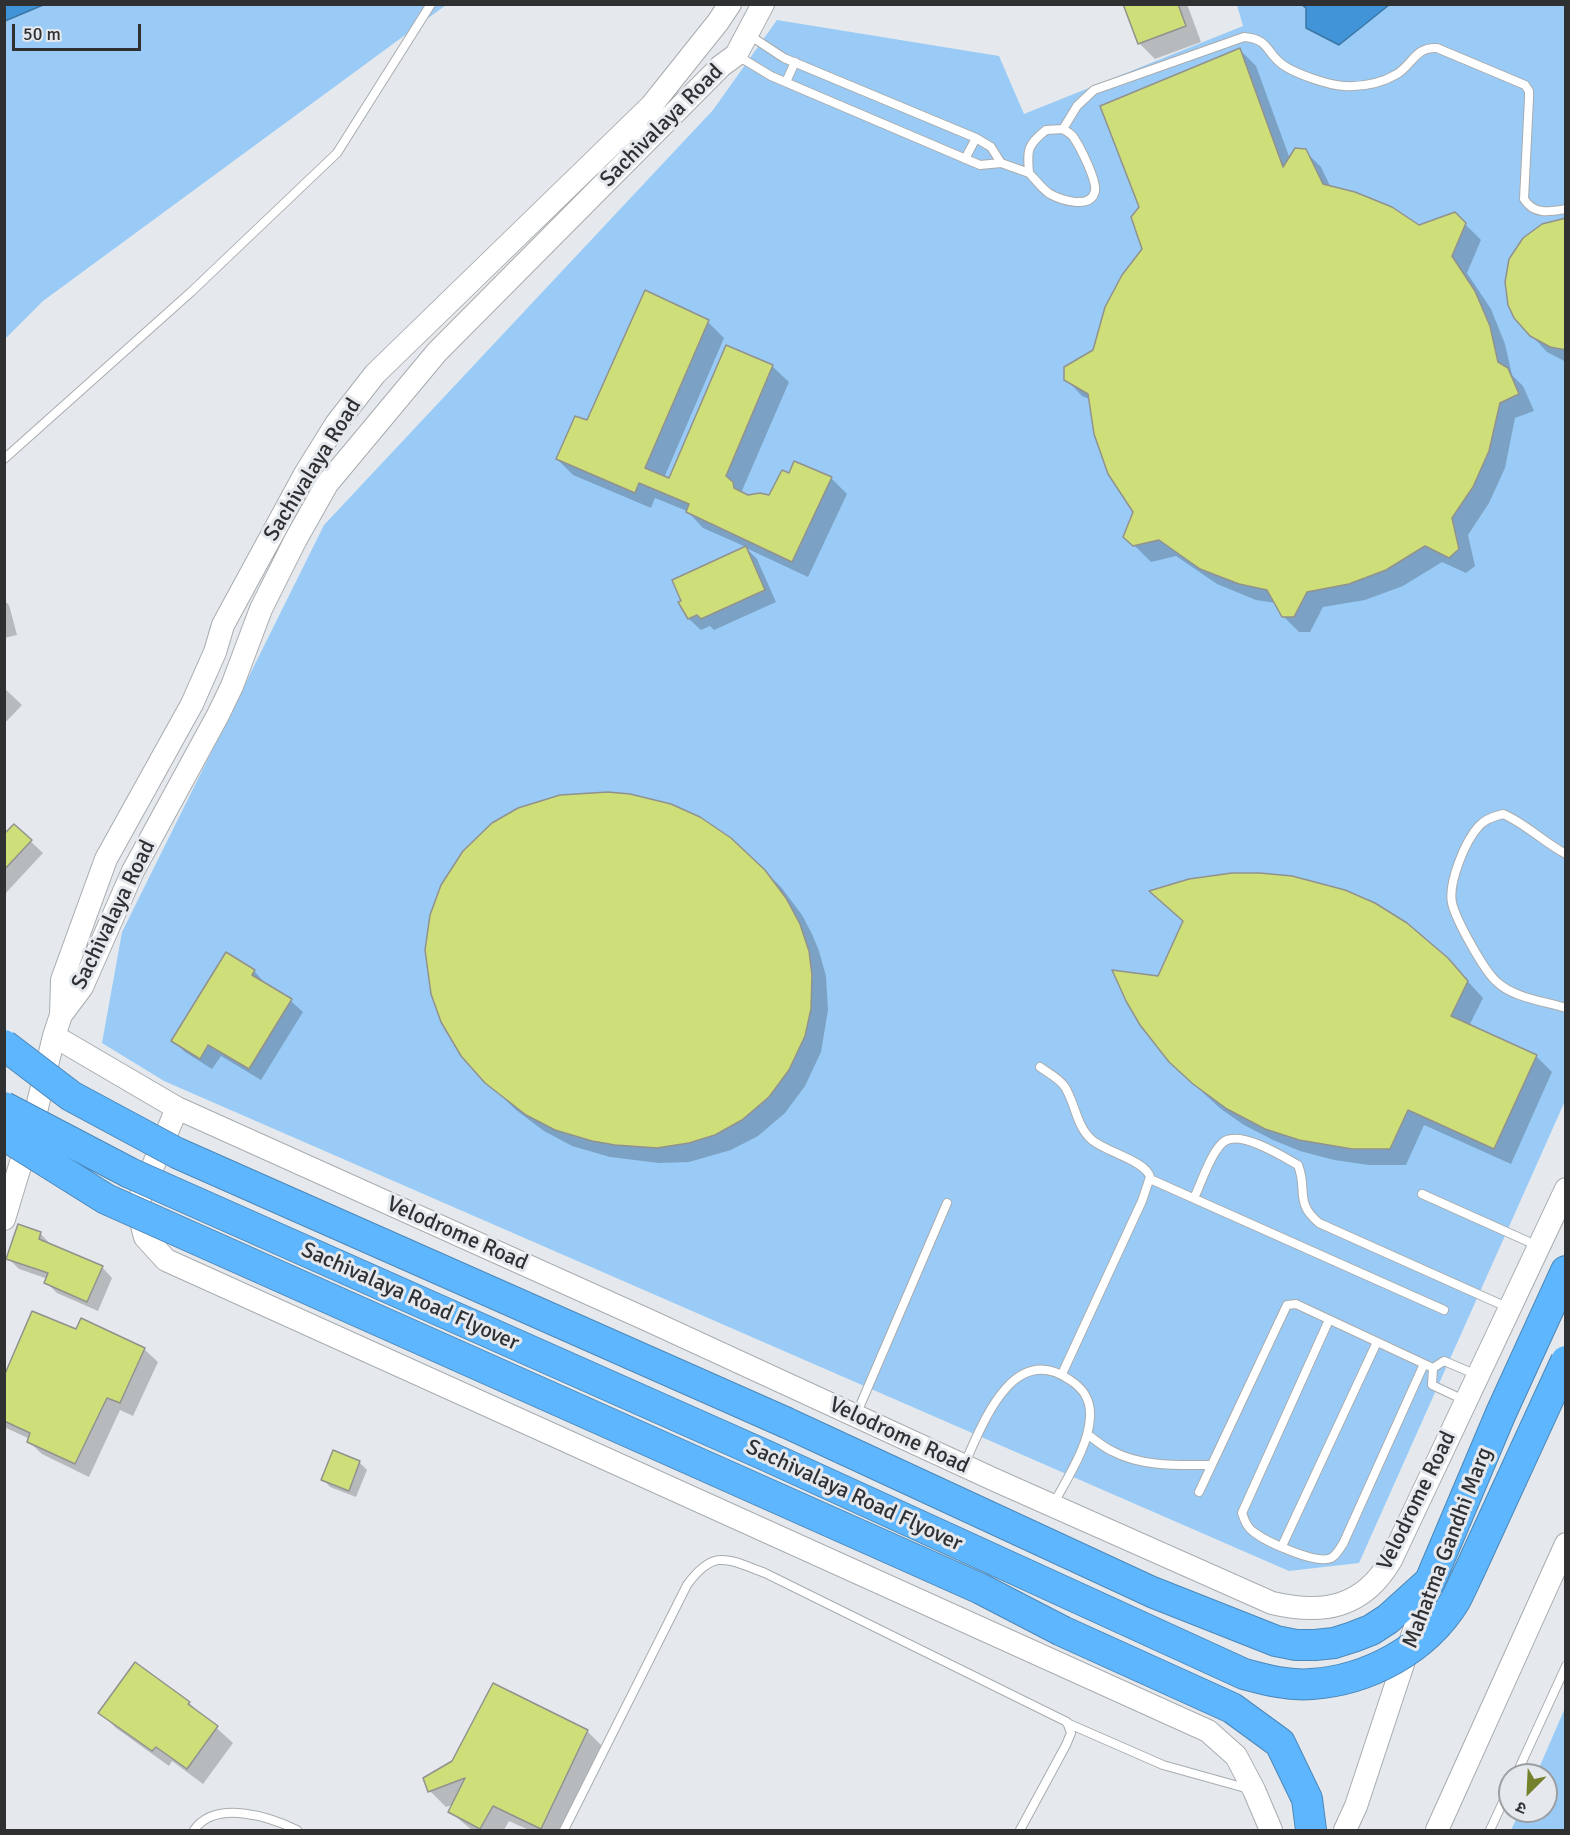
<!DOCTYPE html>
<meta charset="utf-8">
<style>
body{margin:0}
#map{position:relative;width:1570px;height:1835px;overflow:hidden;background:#e5e9ed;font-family:Signika,"Noto Sans Devanagari",sans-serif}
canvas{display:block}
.frame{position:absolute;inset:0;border:6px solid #2e3031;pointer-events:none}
.north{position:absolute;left:1498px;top:1763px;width:60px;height:60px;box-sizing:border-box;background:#e5e9ed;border:2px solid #9c9fa2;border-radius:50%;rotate:204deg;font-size:16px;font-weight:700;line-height:24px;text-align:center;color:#2e3031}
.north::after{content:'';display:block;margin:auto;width:21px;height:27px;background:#75802d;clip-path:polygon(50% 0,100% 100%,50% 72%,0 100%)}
.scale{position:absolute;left:12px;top:24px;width:129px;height:27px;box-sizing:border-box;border:3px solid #2e3031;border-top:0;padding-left:8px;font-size:18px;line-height:21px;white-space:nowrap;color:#2e3031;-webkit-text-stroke:4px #e5e9ed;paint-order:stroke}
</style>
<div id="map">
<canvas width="1570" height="1835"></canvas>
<div class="frame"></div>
<div class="north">उ</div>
<div class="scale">50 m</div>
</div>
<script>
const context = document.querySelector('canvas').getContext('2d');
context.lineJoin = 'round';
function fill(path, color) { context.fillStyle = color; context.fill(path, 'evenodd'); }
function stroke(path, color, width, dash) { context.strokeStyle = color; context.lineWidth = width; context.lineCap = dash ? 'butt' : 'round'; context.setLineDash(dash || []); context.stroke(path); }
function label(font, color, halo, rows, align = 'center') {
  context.font = font + ' Signika,sans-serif'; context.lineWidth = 6; context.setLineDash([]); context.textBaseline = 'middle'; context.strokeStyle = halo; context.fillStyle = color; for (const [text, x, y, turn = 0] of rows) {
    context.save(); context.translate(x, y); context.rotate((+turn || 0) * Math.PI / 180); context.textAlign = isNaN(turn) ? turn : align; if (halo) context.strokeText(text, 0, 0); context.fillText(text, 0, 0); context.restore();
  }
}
const green = new Path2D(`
 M5,5H446L43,301L5,339Z
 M1237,5H1565V1101L1359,1563L1289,1571L164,1081L102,1043L122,932L324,525L713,110L777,20L999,56L1024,114L1243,26Z
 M1565,1708V1830H1511L1520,1811H1546V1775H1536Z`);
const water = new Path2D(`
 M5,4H43V5L5,21Z
 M1302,5H1389L1339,45L1306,28V8Z`);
const shadow = new Path2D(`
 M1125,4H1187L1201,42L1155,59L1139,43Z
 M1240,50L1256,66L1290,159L1305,151L1321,167L1331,188L1419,226L1455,214L1481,240L1467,273L1491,309L1505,344L1512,375L1523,386L1534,411L1515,418L1505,468L1489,503L1468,535L1475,566L1466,573L1442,562L1403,586L1365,600L1323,607L1310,632H1299L1283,616L1276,603L1256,600L1217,584L1176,556L1151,562L1125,536L1134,512L1091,400L1082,396L1066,379L1094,351L1143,249L1141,207Z
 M1566,220V362L1547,352L1531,335Z
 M708,322L724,338L664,478L670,480L727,347L772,366L789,382L741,493L744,495L770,497L790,475L831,478L847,494L808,577L746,548L757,559L776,602L714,630L710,626L701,630L689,619L746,547L703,528L687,511L655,498L651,508L573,475L557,459L588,422Z
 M4,600L9,605L17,635L4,638Z
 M4,688L22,705L4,724Z
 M14,826L43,853L4,895V837Z
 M747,854L781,887L802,915L812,934L819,951L826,976L828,1010L821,1052L805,1086L785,1113L758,1136L731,1150L689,1162L659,1163L610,1157L572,1146L544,1131L516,1110L474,1069Z
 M1152,892L1451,963L1483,998L1469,1026L1536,1056L1552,1072L1511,1164L1424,1125L1406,1165H1369L1334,1160L1300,1151L1273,1140L1244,1125L1221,1109L1187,1078L1159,977L1184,922Z
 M254,971L265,983L264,984L291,1001L303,1012L261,1080L221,1056L212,1069L185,1052L173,1040Z
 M40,1233L51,1245L102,1267L112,1278L98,1311L57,1293L46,1282L48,1279L19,1269L8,1258Z
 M76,1331L144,1349L158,1362L133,1416L120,1410L89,1477L42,1454L28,1441L30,1439L4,1427V1380Z
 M359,1462L367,1470L356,1497L330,1487L323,1479Z
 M135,1664L189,1703L233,1743L203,1784L172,1761L169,1766L116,1728L100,1712Z
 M587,1731L603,1747L563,1830H529L509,1821L504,1830H472L450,1812L454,1804L446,1807L430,1791Z`);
const building = new Path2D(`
 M1123,4H1178L1186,26L1138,44Z
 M1240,48L1283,167L1295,148L1306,149L1323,184L1355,192L1392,207L1419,225L1455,212L1466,223L1452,256L1475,291L1490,326L1498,362L1508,368L1519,394L1500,403L1489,451L1473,487L1452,518L1459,549L1449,558L1425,546L1386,570L1349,584L1307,592L1294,617H1282L1267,590L1239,584L1200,569L1159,540L1133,546L1123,537L1133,512L1108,474L1094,434L1088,394L1064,380V367L1093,350L1105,307L1122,275L1142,249L1131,217L1139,207L1100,106Z
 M1566,218V350L1550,347L1530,336L1514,318L1508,305L1505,282L1509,259L1523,238L1542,224Z
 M645,290L709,320L645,468L669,478L726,345L773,365L726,476L733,482L734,488L748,495L760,493L769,495L782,470L789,473L794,461L832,477L792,562L686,512L689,504L639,483L635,493L556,459L575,416L587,420Z
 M746,546L765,590L701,619L697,615L688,619L678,602L681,601L672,580Z
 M608,792L630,794L671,804L700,817L731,838L765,870L786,898L800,924L809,951L812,975L811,1009L805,1036L789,1070L769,1097L742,1120L715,1135L689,1143L657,1148L615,1145L592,1141L555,1130L526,1115L485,1083L461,1056L441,1022L431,994L425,950L430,915L441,885L463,851L492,823L518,808L560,795Z
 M14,824L32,840L4,870V834Z
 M1232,873H1260L1292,876L1345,890L1375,903L1407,923L1448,958L1468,981L1451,1016L1537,1055L1494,1149L1408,1110L1390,1149H1352L1299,1140L1265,1129L1227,1109L1193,1084L1169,1062L1140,1025L1126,1001L1112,970L1158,976L1183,921L1149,891L1189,879Z
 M226,952L255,970L252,975L292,999L249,1069L208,1045L200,1059L171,1041Z
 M18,1224L41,1232L39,1239L103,1266L87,1302L44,1283L48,1273L6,1259Z
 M32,1311L76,1329L81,1318L145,1348L120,1403L107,1398L75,1464L27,1442L30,1433L4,1421V1376Z
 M333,1450L360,1461L349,1491L321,1480Z
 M135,1662L190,1702L188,1704L218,1726L187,1769L156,1747L152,1751L98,1713Z
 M493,1683L588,1730L541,1829L493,1806L480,1829L448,1812L465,1778L428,1792L423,1778L452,1761Z`);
const lane = new Path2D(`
 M738,56L771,76L980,165L1001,163L991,147L976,138L784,58L749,35
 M786,82L795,62
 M1063,129L1077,106L1094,90L1244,37C1270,39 1265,52 1283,65C1296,74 1328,85 1344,86C1363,87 1380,84 1397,74C1413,64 1415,47 1437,48L1525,85L1529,91V98L1524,199C1534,215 1549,212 1566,209
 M1063,129C1067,132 1072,134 1074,138C1080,147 1097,180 1095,191C1091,210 1061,200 1050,194C1042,189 1036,180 1029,173C1027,150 1027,145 1046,130Z
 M965,159L976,138
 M1001,163L1029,173
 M4,459L191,292L337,153L431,4
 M1566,854C1543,842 1525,823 1503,814C1495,816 1485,819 1479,826C1465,841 1448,883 1452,903C1456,920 1484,971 1497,982C1514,998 1544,1001 1566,1008
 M1040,1067C1048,1073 1059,1078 1065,1087C1076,1105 1076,1126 1092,1140C1106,1152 1146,1161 1150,1177L1142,1201L1062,1374
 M1150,1179L1444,1310
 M1422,1194L1538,1246
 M1194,1198C1201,1184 1212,1149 1225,1141C1242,1131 1282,1156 1298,1165C1308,1190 1294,1202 1319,1223L1509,1308
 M1329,1320L1242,1513C1245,1521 1247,1528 1255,1533C1267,1542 1317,1565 1331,1558C1336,1556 1340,1548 1343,1544L1424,1364
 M1464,1400L1432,1385L1433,1368L1444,1361L1477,1375
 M856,1415L947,1203
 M1088,1435C1096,1440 1103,1447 1112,1451C1142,1467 1178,1465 1211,1465
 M964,1465C982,1426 1012,1340 1070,1380C1084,1389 1091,1400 1090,1417C1089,1446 1066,1480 1053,1505
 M1199,1492L1287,1305L1296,1304L1433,1368
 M1282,1546L1377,1342
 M1067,1723L1163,1765L1249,1789
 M1516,1775L1566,1666
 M194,1830C216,1799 270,1817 297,1830
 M564,1830L687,1585C714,1548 727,1559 765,1573L1067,1722L1071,1733L1066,1745L1020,1830
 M1490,1830L1510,1787`);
const secondary = new Path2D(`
 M61,1015L62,980L106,859L192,704L215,652L223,625L305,474L336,424L375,374L651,106L718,22L730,4
 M54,1036L177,1108L650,1321L995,1480L1272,1603C1323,1615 1363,1608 1391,1560L1566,1189
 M177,1108L137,1205L145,1237L166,1260L1208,1731L1236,1756L1254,1790L1271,1830
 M4,1219L35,1116L54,1036L61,1015L82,987L133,871L218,715L232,686L261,609L296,539L327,484L437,352L721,66L736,55L763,4
 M1345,1830L1356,1806L1430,1582
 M1437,1830L1566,1544`);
const highway = new Path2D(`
 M787,1423L1152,1592L1276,1641L1296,1645H1315L1334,1643L1353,1637L1371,1630L1388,1619L1430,1581L1501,1413L1566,1271
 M1062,1631L1232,1708L1280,1743L1307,1799L1311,1830`);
const highwayBridge = new Path2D(`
 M4,1045L71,1096L177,1153L787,1423
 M4,1107L130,1173L767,1456L1244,1674C1266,1680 1289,1686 1312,1684C1368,1680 1425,1650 1455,1601C1460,1592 1464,1582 1469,1572L1566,1361
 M4,1131L15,1142L106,1199L981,1589L1062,1631`);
const streetNames = [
 ["Sachivalaya Road",662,126,-45],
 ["Sachivalaya Road",313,470,-58],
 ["Sachivalaya Road",114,915,-64],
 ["Velodrome Road",457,1234,24],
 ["Sachivalaya Road Flyover",410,1297,24],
 ["Velodrome Road",899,1436,25],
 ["Sachivalaya Road Flyover",854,1496,25],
 ["Velodrome Road",1417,1501,-64],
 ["Mahatma Gandhi Marg",1448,1548,-69]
];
fill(green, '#9acbf6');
fill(water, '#4194d7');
stroke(water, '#3b76a5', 1.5);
fill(shadow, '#0003');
fill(building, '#cede78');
stroke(building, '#91928e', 1.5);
stroke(lane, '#a8acaf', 10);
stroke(secondary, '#a8acaf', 24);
stroke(highway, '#4d87b7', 32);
stroke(lane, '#fff', 8);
stroke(secondary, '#fff', 22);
stroke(highway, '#5eb6ff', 30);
stroke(highwayBridge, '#4d87b7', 32, []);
stroke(highwayBridge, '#5eb6ff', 30);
label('22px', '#2e3031', '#e5e9ed', streetNames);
</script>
